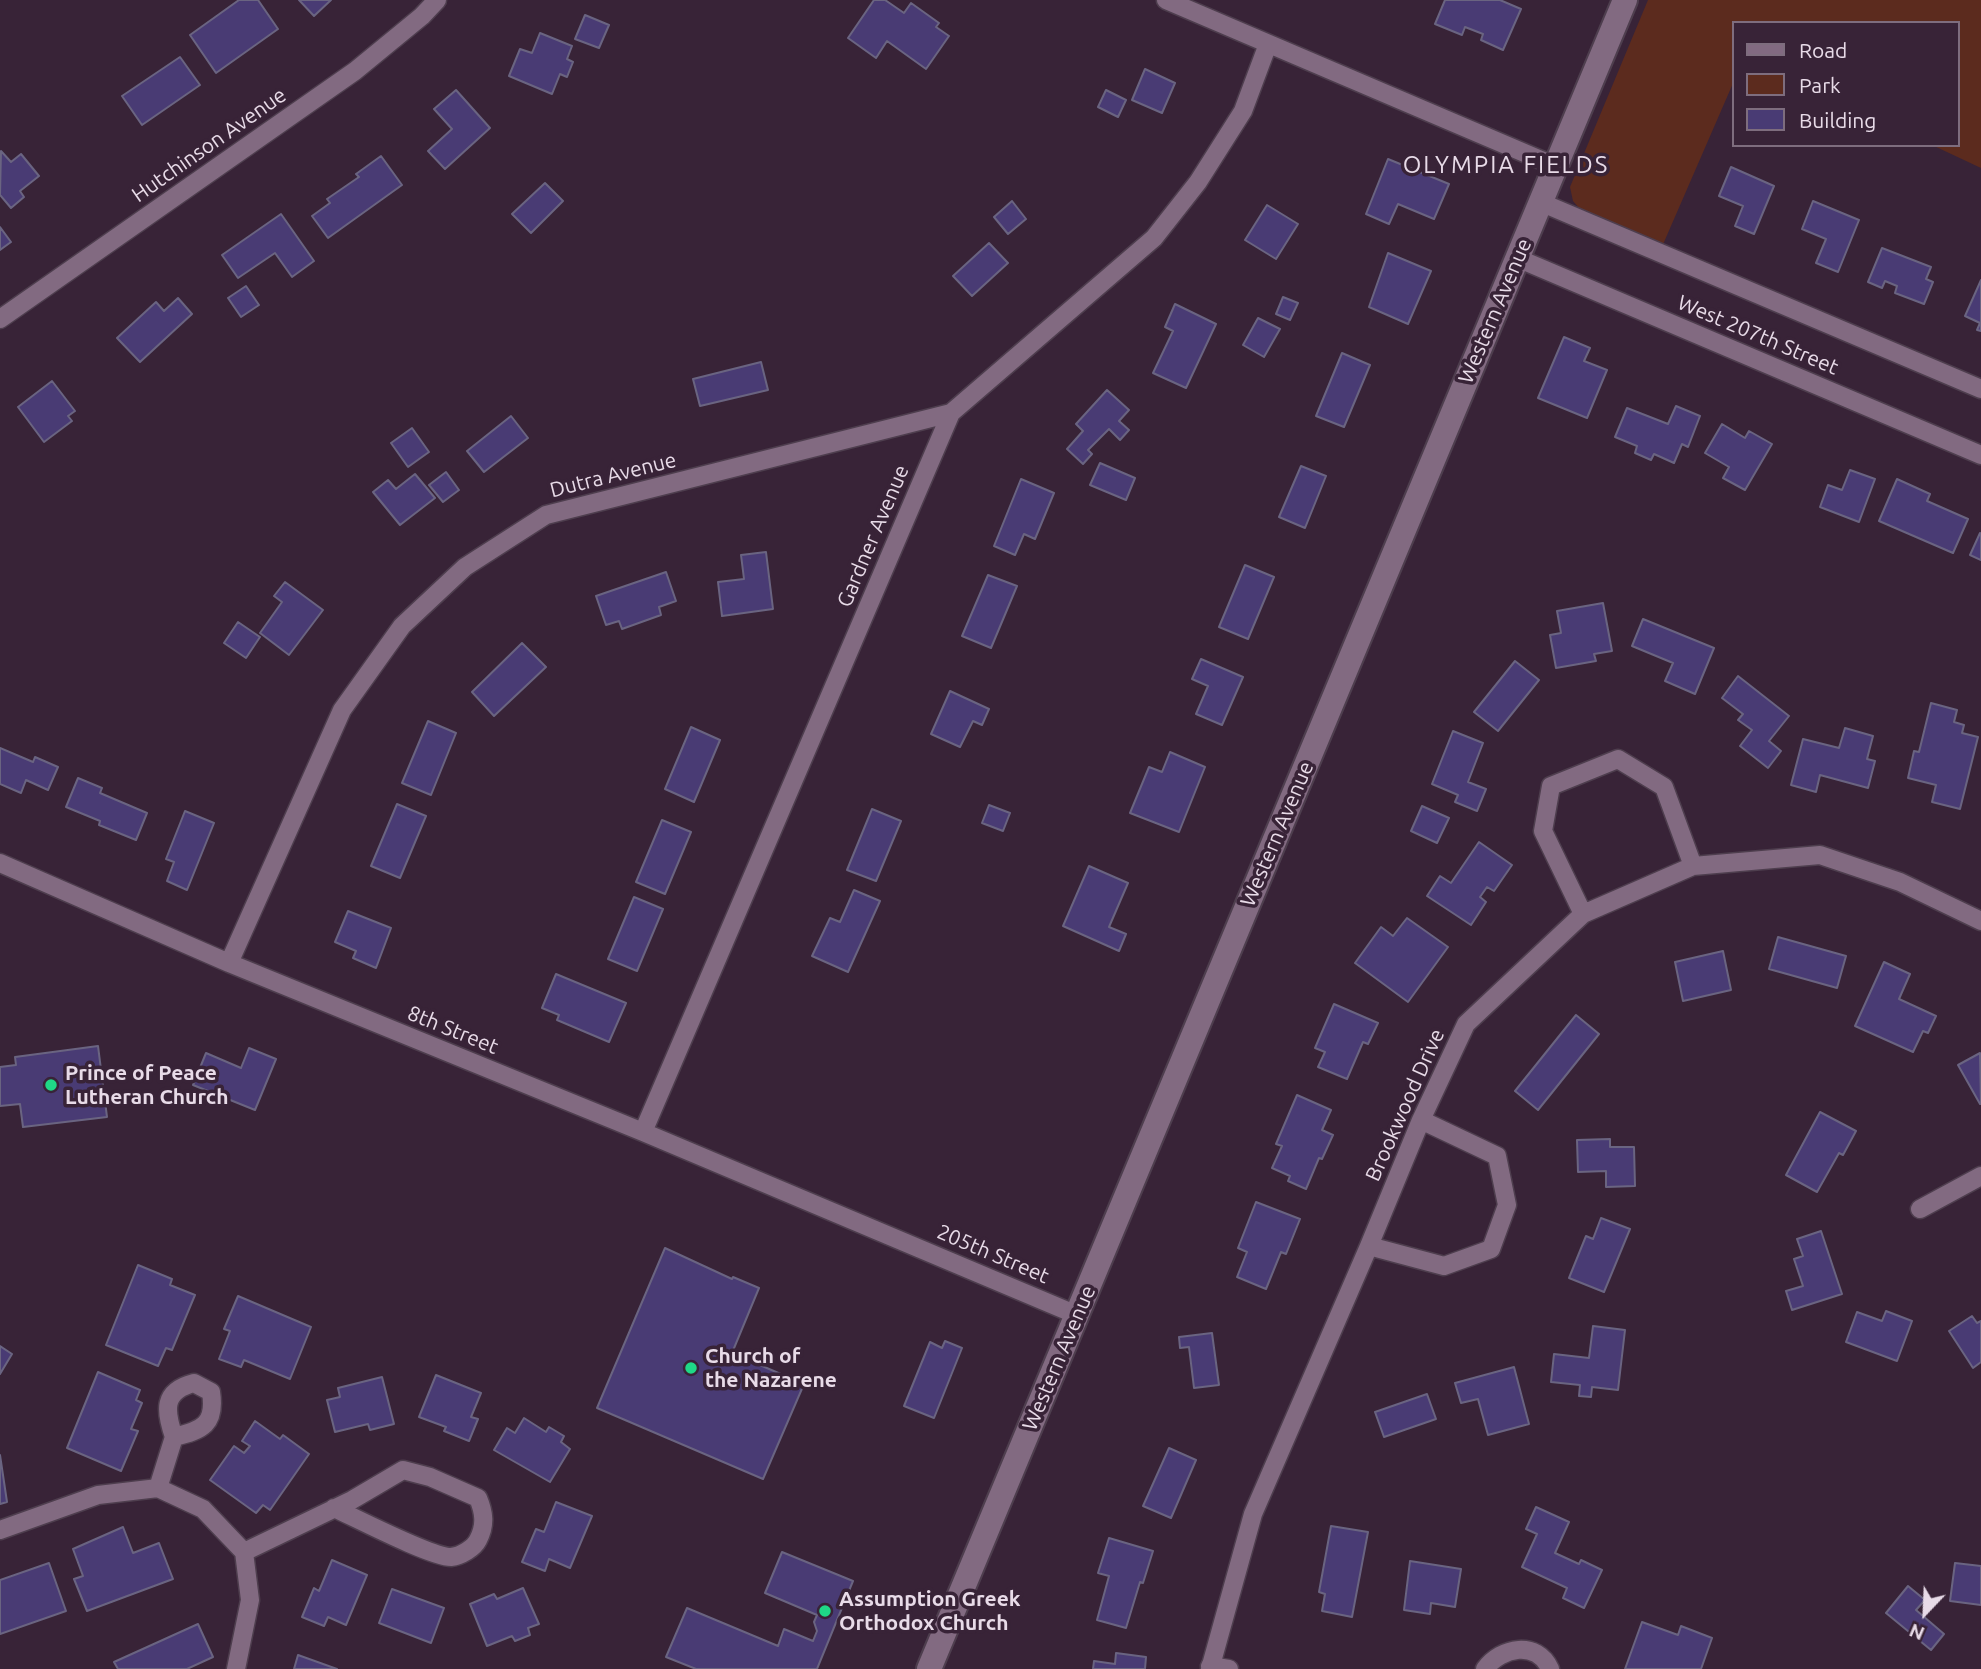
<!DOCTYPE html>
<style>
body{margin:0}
#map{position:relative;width:1981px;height:1669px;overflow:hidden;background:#382337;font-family:Ubuntu,sans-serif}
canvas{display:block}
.legend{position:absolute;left:1732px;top:21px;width:228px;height:126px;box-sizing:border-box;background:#382337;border:2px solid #7e6d7e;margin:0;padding:9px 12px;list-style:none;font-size:21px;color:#e8dbe8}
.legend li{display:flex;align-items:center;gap:14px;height:35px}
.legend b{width:35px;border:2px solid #7e6d7e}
.north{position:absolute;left:1890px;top:1578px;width:70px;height:70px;-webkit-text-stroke:5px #382337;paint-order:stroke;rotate:203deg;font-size:19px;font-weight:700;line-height:28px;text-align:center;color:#e8dbe8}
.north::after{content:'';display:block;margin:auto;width:24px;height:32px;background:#e8dbe8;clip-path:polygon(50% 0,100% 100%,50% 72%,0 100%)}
</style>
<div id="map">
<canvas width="1981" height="1669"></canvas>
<ul class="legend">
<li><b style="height:9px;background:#826a81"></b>Road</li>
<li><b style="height:19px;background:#5c2b1e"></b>Park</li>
<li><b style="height:19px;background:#493b74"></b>Building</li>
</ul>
<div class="north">N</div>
</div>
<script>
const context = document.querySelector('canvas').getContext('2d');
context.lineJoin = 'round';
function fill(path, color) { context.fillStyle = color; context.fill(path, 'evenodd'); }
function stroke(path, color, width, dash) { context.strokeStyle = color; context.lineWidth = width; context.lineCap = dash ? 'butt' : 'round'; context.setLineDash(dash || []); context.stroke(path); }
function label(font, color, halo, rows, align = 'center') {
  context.font = font + ' Ubuntu,sans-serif'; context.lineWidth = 7; context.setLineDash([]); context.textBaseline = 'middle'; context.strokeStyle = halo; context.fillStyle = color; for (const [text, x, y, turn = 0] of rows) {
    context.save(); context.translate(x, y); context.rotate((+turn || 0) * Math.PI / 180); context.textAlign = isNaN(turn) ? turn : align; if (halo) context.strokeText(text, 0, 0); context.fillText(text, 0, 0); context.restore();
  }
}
const green = new Path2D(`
 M1648,0H1981V168L1932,145H1958V23H1734V81L1661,249L1585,215L1573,201L1570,187Z`);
const building = new Path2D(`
 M239,0H258L278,29L216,73L190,35Z
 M299,0H331L314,16Z
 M874,0H885L904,13L911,3L939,23L936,27L949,36L926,69L887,41L876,58L848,38Z
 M1445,0H1500L1521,9L1503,50L1481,40L1483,34L1465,27L1462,35L1435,24Z
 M585,15L609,25L599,48L575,39Z
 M540,33L572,46L567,59L573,62L567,77L560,74L552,94L509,76L520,49L532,53Z
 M180,57L200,85L142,125L122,96Z
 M1145,69L1175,83L1162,113L1132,100Z
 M456,90L490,128L445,169L428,151L452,129L434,109Z
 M1106,90L1126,100L1118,117L1098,107Z
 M1,151L11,162L21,154L39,176L20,191L24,197L11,208L0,195Z
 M381,156L402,185L328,238L312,216L330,203L327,199L359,177L356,174Z
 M1388,159L1449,184L1434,219L1398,204L1389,224L1366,214Z
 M1731,167L1774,186L1754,234L1735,226L1743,206L1719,196Z
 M545,183L563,201L531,233L512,214Z
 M1012,201L1026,219L1008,234L994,217Z
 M1813,201L1859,220L1838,272L1816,263L1826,239L1802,229Z
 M1267,205L1298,224L1276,259L1245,240Z
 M281,214L314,261L292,277L275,253L238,278L222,255Z
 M0,227L11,242L0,250Z
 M989,243L1008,263L972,296L953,276Z
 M1882,248L1931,267L1926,279L1933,282L1924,304L1895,293L1897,286L1885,281L1882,288L1868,282Z
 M1388,253L1431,271L1408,324L1369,307Z
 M1981,280V331L1977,330L1980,323L1965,316Z
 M246,286L259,305L241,317L228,298Z
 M1283,297L1298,303L1290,320L1276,314Z
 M178,298L192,314L140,362L117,338L156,302L164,311Z
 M1175,304L1216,324L1186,388L1153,373L1173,331L1165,327Z
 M1258,318L1280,329L1264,357L1243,345Z
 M1564,337L1590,348L1584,361L1607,370L1587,418L1538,398Z
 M1342,353L1370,365L1344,427L1316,416Z
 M761,362L768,390L700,406L693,379Z
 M52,381L75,411L68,416L72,421L44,442L18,407Z
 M1107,390L1129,410L1119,421L1129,430L1120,440L1109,429L1088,450L1092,454L1083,464L1067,449L1083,431L1076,424Z
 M1676,406L1700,416L1688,447L1682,444L1674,463L1654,454L1651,460L1635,453L1637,446L1615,437L1627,408L1668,424Z
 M511,416L528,438L484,472L467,451Z
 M1722,424L1745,438L1749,431L1772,444L1745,490L1723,478L1729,467L1705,453Z
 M412,428L429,452L408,467L391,443Z
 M1100,463L1135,478L1126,500L1090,485Z
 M1301,466L1326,476L1305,528L1279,517Z
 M1850,470L1875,479L1859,522L1820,507L1828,485L1842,490Z
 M446,472L459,490L443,502L429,485Z
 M415,474L435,498L400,525L373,492L388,480L396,489Z
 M1021,479L1054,493L1035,539L1024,534L1015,555L994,546Z
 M1897,479L1930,494L1927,501L1968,519L1953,553L1879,521Z
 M1980,533L1981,534V560L1970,555Z
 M766,552L773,609L722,616L718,582L744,579L741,555Z
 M1245,565L1274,577L1248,639L1219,627Z
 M666,572L676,601L659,607L661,615L622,629L619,621L606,625L596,596Z
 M988,575L1017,586L991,648L962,636Z
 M285,582L323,610L289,655L260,633L282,602L274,596Z
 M1603,603L1612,651L1594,654L1596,661L1556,668L1550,635L1561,633L1557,611Z
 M1643,619L1714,648L1695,694L1665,681L1673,663L1632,646Z
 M238,622L260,637L246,658L224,643Z
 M522,643L546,667L494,716L472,692Z
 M1201,659L1243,677L1222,725L1196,714L1208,686L1192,679Z
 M1515,661L1539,680L1498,731L1474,712Z
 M1738,676L1789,716L1769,741L1781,751L1768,768L1740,746L1752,730L1738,720L1743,714L1722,698Z
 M950,691L989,709L982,725L973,721L960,747L931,734Z
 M1931,703L1957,710L1954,722L1964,725L1962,733L1978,737L1960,809L1932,802L1936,785L1908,778L1914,751L1919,752Z
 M428,721L456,733L431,795L402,783Z
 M691,727L720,740L694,802L665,789Z
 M1845,728L1873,736L1867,759L1875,761L1868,788L1820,775L1816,792L1791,785L1803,739L1839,748Z
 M1453,731L1483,743L1468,782L1486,789L1477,811L1455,802L1458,795L1432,784Z
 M0,748L33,762L35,757L58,767L48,790L26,780L21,793L0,784Z
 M1170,752L1205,767L1179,832L1130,813L1149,767L1162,772Z
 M78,778L102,788L100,793L147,813L136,840L99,825L100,821L66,807Z
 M397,804L426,816L400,878L371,866Z
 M989,805L1010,813L1003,831L982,823Z
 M1422,806L1449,818L1437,843L1411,831Z
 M872,809L901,821L876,881L847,870Z
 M185,811L214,823L187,890L167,881L174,862L166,859Z
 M662,820L691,832L665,894L636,882Z
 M1479,842L1512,865L1494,891L1487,887L1480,897L1486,902L1471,925L1427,896L1440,876L1451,883Z
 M1089,866L1128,883L1109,927L1126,934L1119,951L1063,926Z
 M854,890L880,901L848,972L812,956L830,918L840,922Z
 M634,897L663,909L637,971L608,959Z
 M348,911L391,928L376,968L353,958L356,951L335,942Z
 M1407,918L1448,947L1408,1002L1355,963L1381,927L1393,936Z
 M1778,937L1846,956L1837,988L1769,969Z
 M1723,951L1731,990L1683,1001L1675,962Z
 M1884,962L1910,974L1899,999L1936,1016L1928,1033L1923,1031L1913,1052L1855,1026Z
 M556,974L626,1003L609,1042L557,1020L559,1015L542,1008Z
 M1334,1004L1378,1023L1368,1044L1363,1042L1347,1079L1318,1067L1325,1052L1315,1048Z
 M1576,1015L1599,1034L1538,1110L1515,1091Z
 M98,1046L107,1117L23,1127L20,1104L0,1106V1067L16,1065L15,1057Z
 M249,1048L276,1059L255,1110L193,1085L206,1053L241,1068Z
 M1980,1053L1981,1104H1980L1958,1065Z
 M1297,1095L1331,1110L1322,1130L1333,1135L1322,1159L1319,1158L1306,1189L1288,1181L1290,1176L1272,1168L1282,1146L1276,1144Z
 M1820,1112L1856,1131L1843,1155L1839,1153L1817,1192L1786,1175Z
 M1610,1139V1147H1634L1635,1186L1606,1187V1171L1578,1172L1577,1140Z
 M1256,1202L1300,1219L1286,1254L1281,1252L1266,1289L1237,1277L1247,1252L1238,1248Z
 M1601,1218L1630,1229L1604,1292L1569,1278L1586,1236L1593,1239Z
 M1821,1231L1842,1294L1792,1310L1786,1291L1803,1286L1794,1259L1803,1256L1797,1239Z
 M665,1248L732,1279L733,1277L759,1288L732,1353L804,1384L763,1479L597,1408Z
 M138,1265L172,1279L170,1285L195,1295L172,1350L166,1348L158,1366L106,1345Z
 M238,1296L311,1327L290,1379L244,1360L241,1367L219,1359L230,1331L224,1329Z
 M1886,1311L1912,1321L1897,1361L1846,1342L1857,1312L1882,1321Z
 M1972,1316L1977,1323L1981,1321V1362L1973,1368L1949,1331Z
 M1593,1326L1625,1330L1618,1390L1592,1387L1591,1397L1579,1396L1580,1385L1551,1382L1554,1354L1589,1358Z
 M1212,1333L1219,1385L1194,1388L1189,1347L1180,1348L1179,1337Z
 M945,1341L962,1348L934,1418L904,1406L930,1342L942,1348Z
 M0,1346L12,1354L0,1374Z
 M1514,1367L1529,1424L1488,1435L1478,1399L1461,1403L1455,1383Z
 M98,1372L140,1390L136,1400L142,1403L131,1429L138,1431L121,1471L67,1448Z
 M436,1375L481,1393L471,1417L478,1419L469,1441L444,1431L446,1427L419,1417Z
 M382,1377L394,1424L370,1430L368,1424L335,1432L327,1400L340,1397L338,1388Z
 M1427,1394L1436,1419L1384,1437L1375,1412Z
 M524,1418L546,1432L549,1427L564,1436L561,1442L570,1449L550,1482L494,1450L507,1428L515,1433Z
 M255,1421L280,1439L283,1435L309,1454L270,1510L263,1505L256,1513L210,1480L234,1446L244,1453L250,1446L242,1441Z
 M1169,1448L1196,1460L1171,1518L1143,1506Z
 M0,1455L7,1502L0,1504Z
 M556,1502L592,1516L570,1568L549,1559L545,1571L522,1562L536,1529L544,1532Z
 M1536,1507L1569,1522L1555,1553L1579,1564L1581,1560L1602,1570L1584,1608L1563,1598L1567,1588L1522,1567L1537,1534L1526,1529Z
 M1331,1526L1368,1532L1352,1617L1322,1611L1325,1594L1319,1592Z
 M123,1527L133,1553L159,1543L173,1579L87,1611L74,1579L83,1576L73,1549Z
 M1109,1538L1153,1551L1143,1583L1140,1582L1126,1628L1097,1620L1109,1576L1098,1573Z
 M782,1552L853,1581L817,1669H696L666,1657L687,1608L778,1646L784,1629L813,1641L817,1631L814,1622L817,1615L765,1593Z
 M332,1560L367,1575L346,1625L328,1617L324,1626L302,1617L314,1588L319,1591Z
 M1410,1561L1461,1569L1455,1607L1431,1603L1430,1614L1404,1610Z
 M49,1563L66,1611L0,1634V1580Z
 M1955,1563L1981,1566V1605L1950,1601Z
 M1908,1586L1925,1600L1916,1610L1944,1634L1931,1650L1886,1613Z
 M523,1588L539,1624L528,1628L530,1635L515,1641L512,1636L487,1646L470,1604L494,1594L497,1599Z
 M392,1589L444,1608L431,1643L379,1623Z
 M1642,1622L1678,1635L1681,1626L1712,1638L1701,1669H1625Z
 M198,1624L213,1657L187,1669H118L114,1662Z
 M1116,1653L1146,1657L1145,1669H1093L1094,1661L1115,1664Z
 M298,1655L337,1669H294Z`);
const minor = new Path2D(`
 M1166,0L1555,166
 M1540,202L1981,389
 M1517,258L1981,455
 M0,319L355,71L422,16L437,0
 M0,863L229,963L643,1132L1077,1315
 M1583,914L1543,831L1551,786L1618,759L1664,787L1693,866
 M229,963L342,710L402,626L465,567L546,515L951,413
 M643,1132L951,413L1154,238L1198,182L1243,111L1268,44
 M1920,1209L1981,1176
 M1369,1246L1444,1266L1491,1249L1507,1205L1497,1156L1421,1120
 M158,1488L174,1437C203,1430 216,1424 211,1392L194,1383C162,1391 165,1411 174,1437
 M0,1530L98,1495L158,1488L203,1509L244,1552L352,1500L403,1470L430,1477L478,1498C484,1512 486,1525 478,1540C474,1548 461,1556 451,1557C431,1557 356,1518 334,1508
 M1210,1666L1229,1669
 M236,1669L250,1600L244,1552
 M1210,1669L1253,1514L1369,1246L1421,1120L1466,1024L1583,914L1693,866L1820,855L1900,882L1981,921
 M1485,1669C1501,1647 1537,1640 1550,1669`);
const secondary = new Path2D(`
 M929,1669L1625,0`);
const markers = [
 [51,1085,7,"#1fd887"],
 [691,1368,7,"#1fd887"],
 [825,1611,7,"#1fd887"]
];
const streetNames = [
 ["Hutchinson Avenue",209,145,-35],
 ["Western Avenue",1495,311,-67],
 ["West 207th Street",1758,335,23],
 ["Dutra Avenue",613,475,-14],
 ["Gardner Avenue",873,536,-67],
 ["Western Avenue",1277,834,-67],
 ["8th Street",453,1030,22],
 ["Brookwood Drive",1405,1105,-66],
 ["205th Street",993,1254,23],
 ["Western Avenue",1059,1358,-67]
];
const poiNames = [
 ["Prince of Peace",65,1073],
 ["Lutheran Church",65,1097],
 ["Church of",705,1356],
 ["the Nazarene",705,1380],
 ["Assumption Greek",839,1599],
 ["Orthodox Church",839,1623]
];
const quarterNames = [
 ["OLYMPIA FIELDS",1506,165]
];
fill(green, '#5c2b1e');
fill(building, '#493b74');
stroke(building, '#6a6481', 2);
stroke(minor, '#4e3e4e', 21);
stroke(secondary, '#4e3e4e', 28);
stroke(minor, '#826a81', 18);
stroke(secondary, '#826a81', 24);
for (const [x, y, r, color] of markers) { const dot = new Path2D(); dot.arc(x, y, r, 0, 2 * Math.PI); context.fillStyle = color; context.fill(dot); stroke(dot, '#382337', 2.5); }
label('21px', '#e8dbe8', '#382337', streetNames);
label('bold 21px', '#e8dbe8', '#382337', poiNames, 'left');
context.letterSpacing = '2px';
label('24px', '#e8dbe8', '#382337', quarterNames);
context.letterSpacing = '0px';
</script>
